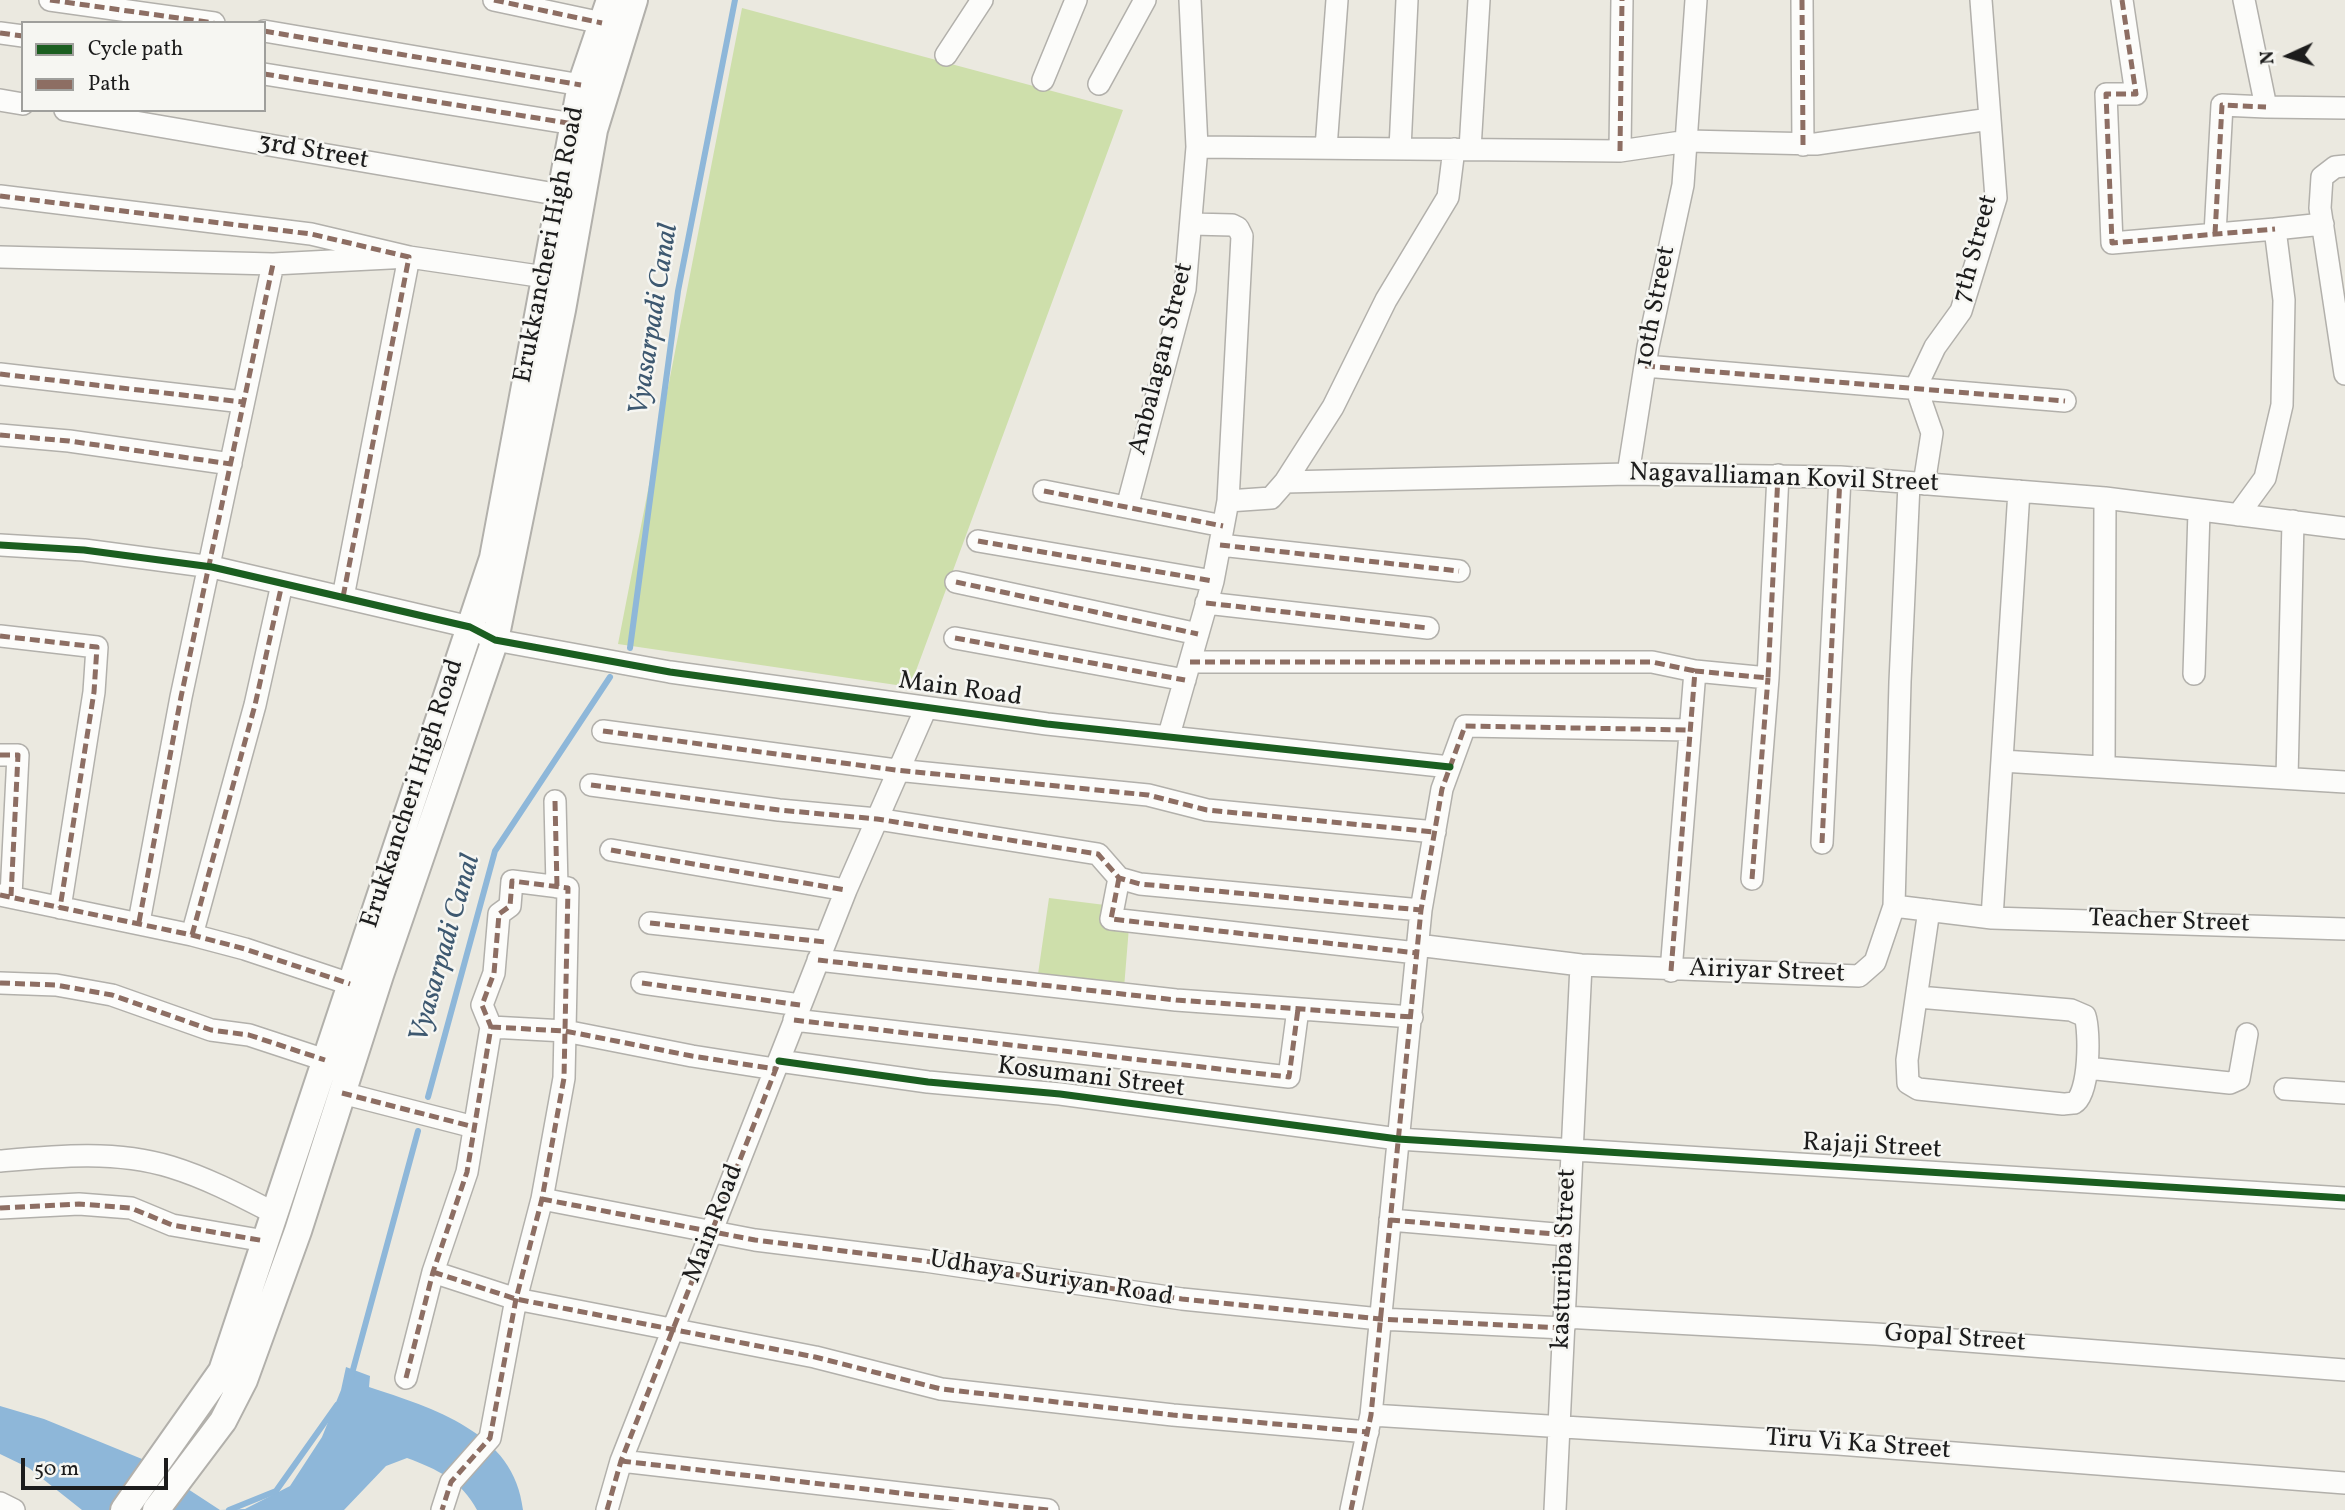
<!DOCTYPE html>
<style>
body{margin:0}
#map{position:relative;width:2345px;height:1510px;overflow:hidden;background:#ebe9e0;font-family:Vollkorn,serif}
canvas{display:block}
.legend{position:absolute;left:21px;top:21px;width:245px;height:91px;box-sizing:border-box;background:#f6f6f2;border:2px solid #9f9f9c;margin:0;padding:9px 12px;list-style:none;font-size:21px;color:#1c1c1c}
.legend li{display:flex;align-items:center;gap:14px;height:35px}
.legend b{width:35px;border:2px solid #9f9f9c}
.north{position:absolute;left:2254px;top:21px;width:70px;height:70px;-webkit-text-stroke:5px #f6f6f2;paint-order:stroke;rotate:266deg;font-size:19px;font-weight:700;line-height:28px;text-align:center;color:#1c1c1c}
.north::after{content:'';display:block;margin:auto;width:24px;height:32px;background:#1c1c1c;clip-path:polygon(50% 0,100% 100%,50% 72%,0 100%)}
.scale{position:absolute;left:21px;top:1458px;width:147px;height:32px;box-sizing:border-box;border:4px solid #1c1c1c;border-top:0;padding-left:9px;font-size:21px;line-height:24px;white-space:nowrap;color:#1c1c1c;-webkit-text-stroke:5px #f6f6f2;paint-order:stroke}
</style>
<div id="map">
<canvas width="2345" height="1510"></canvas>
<ul class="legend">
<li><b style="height:9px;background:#1b5e20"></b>Cycle path</li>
<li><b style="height:9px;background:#8d6e63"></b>Path</li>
</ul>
<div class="north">N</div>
<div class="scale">50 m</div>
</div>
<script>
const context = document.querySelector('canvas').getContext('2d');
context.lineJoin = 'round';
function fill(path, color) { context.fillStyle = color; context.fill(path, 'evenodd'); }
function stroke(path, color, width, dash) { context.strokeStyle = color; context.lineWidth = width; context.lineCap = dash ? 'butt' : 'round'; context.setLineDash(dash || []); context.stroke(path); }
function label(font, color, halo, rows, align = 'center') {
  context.font = font + ' Vollkorn,serif'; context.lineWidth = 5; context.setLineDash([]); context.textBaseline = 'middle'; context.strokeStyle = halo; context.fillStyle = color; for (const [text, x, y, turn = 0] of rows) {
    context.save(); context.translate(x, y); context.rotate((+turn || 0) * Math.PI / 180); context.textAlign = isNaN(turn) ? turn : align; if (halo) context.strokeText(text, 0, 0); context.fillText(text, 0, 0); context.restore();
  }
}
const green = new Path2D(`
 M742,8L1123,110L910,687L618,644Z
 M1049,898L1105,905L1129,927L1124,988L1037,981Z`);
const water = new Path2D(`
 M346,1367L370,1376L369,1387C432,1408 515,1432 523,1510H477C462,1481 437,1469 407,1458L386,1466L344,1510H82L29,1468L0,1454V1406L44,1419L142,1459L220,1510L245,1509L290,1486L322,1437L341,1390Z`);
const stream = new Path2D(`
 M630,648L678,291L735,0
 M428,1097L495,851L610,677
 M351,1377L418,1131
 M229,1510L276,1491L337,1405`);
const minor = new Path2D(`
 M50,0L214,23
 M494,0L602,23
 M1802,0L1803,145
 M2122,0L2136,94H2106L2112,243L2275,229
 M2244,0L2266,107L2345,108
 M264,31L581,85
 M0,33L23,36
 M946,55L982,0
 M264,74L574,124
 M1043,80L1076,0
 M1099,84L1145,0
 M0,100L23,104
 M65,110L561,195
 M1197,147L1620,151L1688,141L1816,144L1990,119
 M1326,148L1337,0
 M1400,149L1407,0
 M1470,149L1479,0
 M1620,151L1622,0
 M2345,166L2335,167L2322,177L2320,208L2345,374
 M0,196L311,234L409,257L343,597
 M2215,234L2222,105L2266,107
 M0,257L273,264L409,257L545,277
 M1645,366L2065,401
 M0,374L243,402
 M0,435L69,441L231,464
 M1628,474L1648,347L1683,185L1696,0
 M1285,482L1333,407L1386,300L1448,197L1454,149
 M1924,484L1932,433L1916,387L1935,347L1961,311L1996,198L1981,0
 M1044,491L1223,526
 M1228,501L1271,498L1285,482L1628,474L1840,477L2105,498L2345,528
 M1127,507L1185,289L1197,147L1190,0
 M2238,515L2265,478L2282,405L2284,300L2275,229L2323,224
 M978,541L1213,581
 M0,545L84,550L212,567L470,627L495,640L670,672L1047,724L1450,767
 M1220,545L1459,571
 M956,582L1198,634
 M1206,603L1428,628
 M0,636L97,647L94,692L60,908
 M955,638L1185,680
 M1190,662H1652L1695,671
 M2194,674L2199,511
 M603,731L896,770L1148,795L1207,810L1435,832
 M1169,735L1213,581L1228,501L1242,236L1238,228L1232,225L1192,224
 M0,755H18L11,896
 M2002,761L2345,782
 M2104,767L2105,498
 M2287,778L2293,521
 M591,785L779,810L877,819L1098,854L1119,878L1140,884L1421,910
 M555,801L557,887
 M1822,843L1840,477
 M611,850L846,890
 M1119,878L1111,919L1417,953
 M1752,879L1768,678
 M0,895L192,935L245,949L350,984
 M1894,906L1900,682L1909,484
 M1992,918L2019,491
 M139,922L181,697L273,264
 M650,923L825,942
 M192,935L255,705L282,584
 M1417,945L1581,965L1859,976L1875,962L1894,906L1992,918L2345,929
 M818,960L1176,1000L1412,1017
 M1671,971L1695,671L1768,678L1778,475
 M0,983L56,985L112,995L211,1030L249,1035L325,1060
 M642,983L800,1005
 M1918,997L2071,1010L2085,1016C2090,1031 2090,1094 2074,1103C2073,1103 2065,1104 2063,1104L1918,1089L1908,1083L1907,1060L1929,910
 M794,1020L1289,1077L1298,1009
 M491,1027L565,1031L692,1056L775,1069
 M779,1061L928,1082L1060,1094L1398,1139L2345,1198
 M2087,1068L2230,1083L2239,1079L2247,1034
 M2285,1089L2345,1093
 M342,1093L474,1127
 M0,1161C56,1156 116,1150 171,1167C207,1178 241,1196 274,1213
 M542,1199L755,1240L925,1261L1182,1299L1380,1319L1564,1328
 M0,1208L79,1204L131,1208L172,1225L265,1241
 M1390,1220L1567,1235
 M433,1272L516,1299L815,1357L941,1389L1173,1415L1368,1432
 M1564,1317L1876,1334L2345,1370
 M406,1378L433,1272L467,1172L491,1027L482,1005L494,973L499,914L510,906L512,881L568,888L564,1078L542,1199L516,1299L490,1438L451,1482L442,1510
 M1371,1415L1838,1444L2345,1483
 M621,1461L1048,1510
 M0,1503L14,1510
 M607,1510L621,1461L846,890L926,708
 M1351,1510L1371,1415L1421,910L1442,789L1465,726L1690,730
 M1555,1510L1581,965`);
const major = new Path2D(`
 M124,1510L222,1371L493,558L581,85L610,0
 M156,1510L223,1421L244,1380L298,1231L380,975L495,640L562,310L594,130L634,0`);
const quiet = new Path2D(`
 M50,0L214,23
 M494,0L602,23
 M1802,0L1803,145
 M2122,0L2136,94H2106L2112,243L2275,229
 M264,31L581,85
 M0,33L23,36
 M264,74L574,124
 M1620,151L1622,0
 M0,196L311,234L409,257L343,597
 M2215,234L2222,105L2266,107
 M1645,366L2065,401
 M0,374L243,402
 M0,435L69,441L231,464
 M1044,491L1223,526
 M978,541L1213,581
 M1220,545L1459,571
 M956,582L1198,634
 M1206,603L1428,628
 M0,636L97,647L94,692L60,908
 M955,638L1185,680
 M1190,662H1652L1695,671
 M603,731L896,770L1148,795L1207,810L1435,832
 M0,755H18L11,896
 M591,785L779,810L877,819L1098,854L1119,878L1140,884L1421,910
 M555,801L557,887
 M1822,843L1840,477
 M611,850L846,890
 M1119,878L1111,919L1417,953
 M1752,879L1768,678
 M0,895L192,935L245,949L350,984
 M139,922L181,697L273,264
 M650,923L825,942
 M192,935L255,705L282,584
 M818,960L1176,1000L1412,1017
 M1671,971L1695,671L1768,678L1778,475
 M0,983L56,985L112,995L211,1030L249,1035L325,1060
 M642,983L800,1005
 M794,1020L1289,1077L1298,1009
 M491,1027L565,1031L692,1056L775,1069
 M342,1093L474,1127
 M542,1199L755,1240L925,1261L1182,1299L1380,1319L1564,1328
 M0,1208L79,1204L131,1208L172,1225L265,1241
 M1390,1220L1567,1235
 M433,1272L516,1299L815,1357L941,1389L1173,1415L1368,1432
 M406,1378L433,1272L467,1172L491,1027L482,1005L494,973L499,914L510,906L512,881L568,888L564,1078L542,1199L516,1299L490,1438L451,1482L442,1510
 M621,1461L1048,1510
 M607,1510L621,1461L779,1061
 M1351,1510L1371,1415L1421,910L1442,789L1465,726L1690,730`);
const cycleway = new Path2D(`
 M0,545L84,550L212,567L470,627L495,640L670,672L1047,724L1450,767
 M779,1061L928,1082L1060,1094L1398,1139L2345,1198`);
const streetNames = [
 ["3rd Street",313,153,10],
 ["Erukkancheri High Road",551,245,-79],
 ["7th Street",1977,249,-75],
 ["10th Street",1657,307,-79],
 ["Anbalagan Street",1163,359,-76],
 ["Nagavalliaman Kovil Street",1784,480,2],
 ["Main Road",960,691,8],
 ["Erukkancheri High Road",414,794,-72],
 ["Teacher Street",2169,923,2],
 ["Airiyar Street",1767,973,2],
 ["Kosumani Street",1091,1079,7],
 ["Rajaji Street",1872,1148,3],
 ["Main Road",715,1224,-69],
 ["kasturiba Street",1566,1259,-88],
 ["Udhaya Suriyan Road",1051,1280,9],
 ["Gopal Street",1955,1340,4],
 ["Tiru Vi Ka Street",1858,1446,4]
];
const waterNames = [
 ["Vyasarpadi Canal",656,320,-81],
 ["Vyasarpadi Canal",447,949,-74]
];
fill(green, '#cedfab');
fill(water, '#8eb7d9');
stroke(stream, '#8eb7d9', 6);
stroke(minor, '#b2b0ab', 24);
stroke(major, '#b2b0ab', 30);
stroke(minor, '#fcfcfa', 21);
stroke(major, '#fcfcfa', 26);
stroke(quiet, '#8d6e63', 5, [10, 5]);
stroke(cycleway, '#1b5e20', 7);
label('26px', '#1c1c1c', '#f6f6f2', streetNames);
label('italic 28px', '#3d5870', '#f6f6f2', waterNames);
</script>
